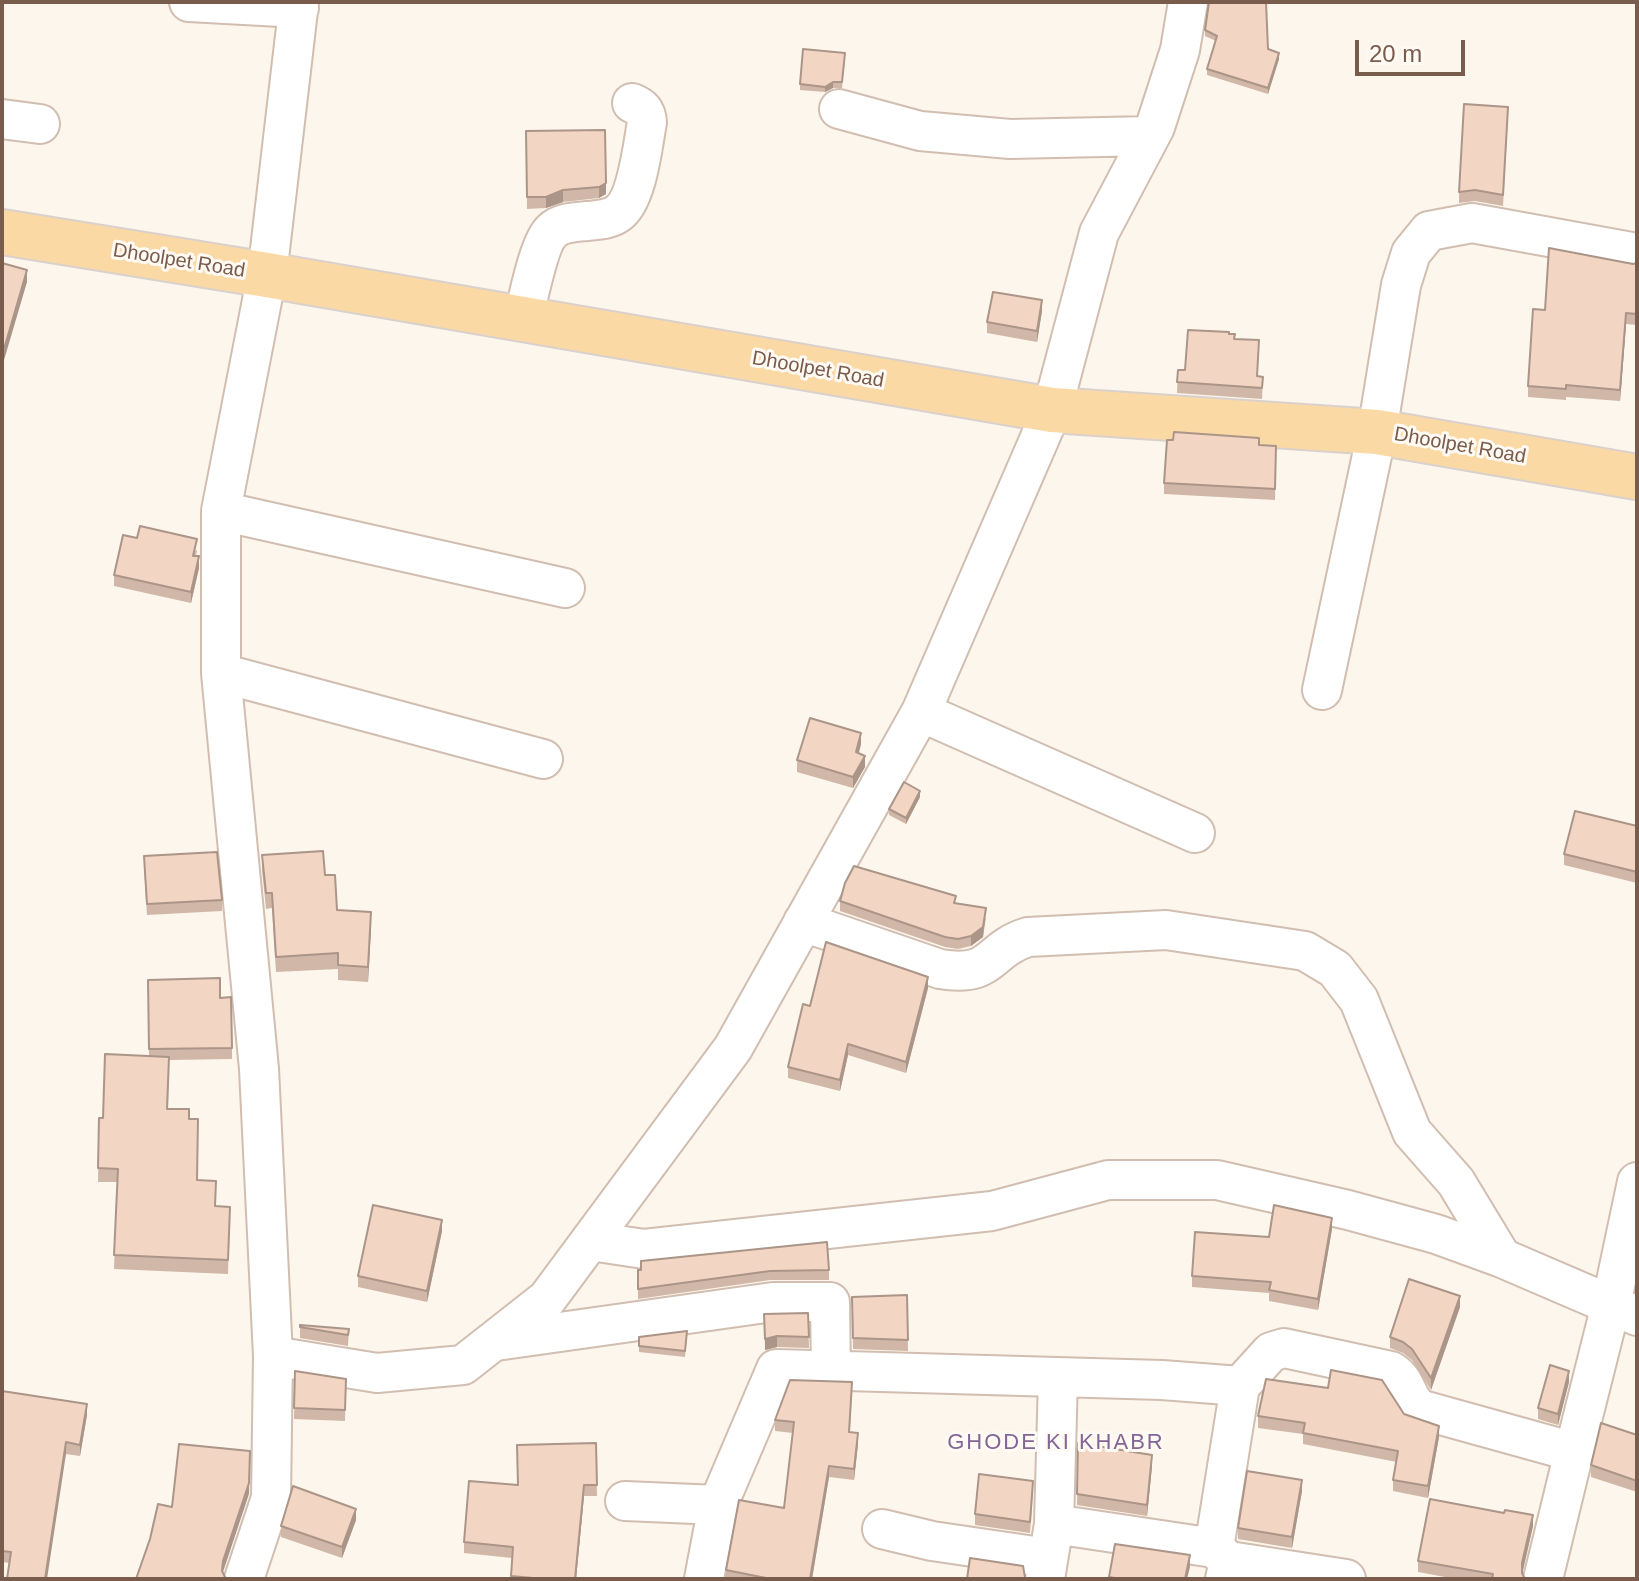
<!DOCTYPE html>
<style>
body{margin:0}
#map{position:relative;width:1639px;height:1581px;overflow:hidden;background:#fdf6ec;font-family:Arial,sans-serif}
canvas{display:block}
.frame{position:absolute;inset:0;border:4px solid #7a5c4d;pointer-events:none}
.scale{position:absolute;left:1355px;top:40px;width:110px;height:36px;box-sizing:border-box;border:4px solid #7a5c4d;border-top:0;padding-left:10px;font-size:24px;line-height:28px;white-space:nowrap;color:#7a5c4d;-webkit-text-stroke:6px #fffaf3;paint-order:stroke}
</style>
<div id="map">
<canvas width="1639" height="1581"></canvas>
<div class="frame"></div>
<div class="scale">20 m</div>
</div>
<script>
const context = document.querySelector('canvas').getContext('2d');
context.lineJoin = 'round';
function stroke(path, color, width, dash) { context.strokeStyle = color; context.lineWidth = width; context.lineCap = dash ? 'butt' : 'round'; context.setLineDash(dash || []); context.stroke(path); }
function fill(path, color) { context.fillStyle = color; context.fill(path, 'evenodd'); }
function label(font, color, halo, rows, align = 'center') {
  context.font = font + ' Arial,sans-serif'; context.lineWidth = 6; context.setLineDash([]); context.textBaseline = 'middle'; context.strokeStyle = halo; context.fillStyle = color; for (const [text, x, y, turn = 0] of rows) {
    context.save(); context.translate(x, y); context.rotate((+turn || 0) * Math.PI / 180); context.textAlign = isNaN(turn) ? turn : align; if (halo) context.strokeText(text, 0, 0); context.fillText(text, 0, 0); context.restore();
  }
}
const minor = new Path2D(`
 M189,2L299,8
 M839,109L920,131L1010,139L1150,136
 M2,119L40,124
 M523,319C528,300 539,242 552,231C561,222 576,222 587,221C597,220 608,220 617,214C637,202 643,144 647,122C646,111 642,107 632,103
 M221,511L565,588
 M221,673L543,759
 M1322,690L1377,432L1401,285L1411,253L1429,231L1472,223L1637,253
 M921,712L1195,833
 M803,922L940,969C995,978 986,950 1028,937L1166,930L1305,951L1335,969L1359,1000L1412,1132L1456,1182L1502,1258
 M591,1241L644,1249L992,1211L1108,1180H1217L1348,1210L1436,1234L1502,1258L1637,1316
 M496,1341L773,1302H830L831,1371
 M273,1356L377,1373L463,1365L547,1299L733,1048L921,712L1052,410L1099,233L1155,127L1180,50L1188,2
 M1574,1452L1611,1305L1637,1182
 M625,1501L718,1505L704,1579
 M718,1505L776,1369L1162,1380L1240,1386L1271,1352L1284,1348L1391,1371C1407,1380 1406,1398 1419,1409L1574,1452L1543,1579
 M1054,1524L1058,1378
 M882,1529L932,1541L1048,1558
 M1214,1548L1240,1386
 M1229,1561L1346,1579
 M244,1579L271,1498L273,1356L259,1069L221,673V511L267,275L299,2
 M1045,1579L1054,1524L1214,1548L1229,1561L1225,1579`);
const major = new Path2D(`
 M2,232L267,275L1052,410L1377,432L1637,477`);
const wall = new Path2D(`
 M1205,30L1268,49L1279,59L1268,94L1207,75V69L1216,41L1205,36Z
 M845,59L842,88H833L825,92L800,90V84Z
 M1508,118L1503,206L1475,201L1459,203V192Z
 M605,130L606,194L599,198L563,202L546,208L527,209L526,131Z
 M1637,263V325L1626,324L1620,401L1566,397V400L1528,397V386L1545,310L1633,264Z
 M1042,311L1037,342L987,333V322Z
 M1229,334L1235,339L1259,351L1257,376L1263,377L1262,399L1177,393L1178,370H1185Z
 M1259,445L1276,446L1275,500L1164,494V483Z
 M197,550L196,556L199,568L191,603L114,586V575Z
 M861,744L859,753L865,767L853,788L797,772V760Z
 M920,797L906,824L889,815V809Z
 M1637,826V883L1564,865V854Z
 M262,855L325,875L337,910L371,927L368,982L338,980V969L276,972L272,908L266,909L262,870Z
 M144,867L222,900V911L147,915Z
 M840,901L986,918L983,937L971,946L958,949L945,947L840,911Z
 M148,980L220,998L232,1048V1059L169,1060L168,1109L189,1119L198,1180L215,1206L230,1207L228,1274L114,1269L117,1182H98L99,1118H103L149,1056Z
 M928,988L906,1073L848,1055L840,1091L788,1078V1067L810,1006Z
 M1332,1229L1318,1310L1269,1301V1293L1192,1287V1276L1269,1237Z
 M442,1231L427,1302L358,1287V1276Z
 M638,1270H829V1280H770L638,1299Z
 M907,1295L908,1351L853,1349L852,1297Z
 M1460,1307L1431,1390L1412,1360L1403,1353L1390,1348V1337Z
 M808,1313L809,1348L777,1347L765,1350L764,1314Z
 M300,1325L349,1329L348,1346L300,1338Z
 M687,1336L685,1357L639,1352V1337Z
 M295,1371L346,1379L345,1421L294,1419Z
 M1569,1382L1558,1425L1538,1419V1408Z
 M2,1391L87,1415L80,1456L66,1454L10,1563L2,1562Z
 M852,1393L850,1432L858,1444L854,1480L829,1477L812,1579H726V1570L784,1508L793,1433L775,1431V1420Z
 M1404,1414L1439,1437L1428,1498L1393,1491V1480L1397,1462L1303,1444V1434L1258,1428V1416Z
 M1637,1435V1492L1591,1477V1465Z
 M596,1443L597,1496H584L576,1579H511L512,1558L464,1553V1542L517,1485Z
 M1078,1443L1152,1466L1147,1516L1077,1505Z
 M1302,1491L1292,1548L1238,1539V1528Z
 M1033,1492L1030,1533L975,1525V1514Z
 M356,1520L342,1558L281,1537V1526Z
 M1533,1526L1522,1573L1525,1579H1456L1418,1572V1561Z`);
const shadedWall = new Path2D(`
 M1279,53V59L1268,94V88Z
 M833,82V88L825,92V87Z
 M606,183V194L599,198V187Z
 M563,190V202L546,208V197Z
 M27,270V282L2,367V356Z
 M1042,300V311L1037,342V331Z
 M1626,313V324L1620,401V390Z
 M199,556V568L191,603V592Z
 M861,733V744L856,763V752Z
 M865,756V767L853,788V777Z
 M920,791V797L906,824V818Z
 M986,908L983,937L971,946V936Z
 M371,912V927L368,982V967Z
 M928,977V988L906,1073V1062Z
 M848,1044V1055L840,1091V1080Z
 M1332,1218V1229L1318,1310V1299Z
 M442,1220V1231L427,1302V1291Z
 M1460,1296V1307L1431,1390V1378Z
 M777,1336V1347L765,1350V1339Z
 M1569,1371V1382L1558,1425V1414Z
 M87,1404V1415L80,1456V1445Z
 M1439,1426V1437L1428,1498V1486Z
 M858,1433V1444L854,1480V1469Z
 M66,1442V1454L47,1579H45Z
 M250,1451L249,1494L223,1572L222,1579L223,1561Z
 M1152,1455V1466L1147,1516V1505Z
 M829,1466V1477L812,1579H810Z
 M1302,1480V1491L1292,1548V1537Z
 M584,1485V1496L576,1579H575Z
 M356,1509V1520L342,1558V1547Z
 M1533,1515V1526L1522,1575V1563Z
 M1190,1555V1567L1187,1579H1185Z`);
const building = new Path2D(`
 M1209,2H1266L1268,49L1279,53L1268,88L1207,69L1217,36L1205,30Z
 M803,49L845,53L842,82H833L825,87L800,84Z
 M1464,104L1508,107L1503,195L1475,190L1459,192Z
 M605,130L606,183L599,187L563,190L546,197H527L526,131Z
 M1549,248L1633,264L1637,263V314L1626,313L1620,390L1566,385V389L1528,386L1533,309L1545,310Z
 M2,263L27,270L2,356Z
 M993,292L1042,300L1037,331L987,322Z
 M1188,330L1229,332V334H1235L1234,339L1259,340L1257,376L1263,377L1262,388L1177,382L1178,370H1185Z
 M1174,432L1259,438V445L1276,446L1275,489L1164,483L1167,440H1173Z
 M140,526L197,539L193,556H199L191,592L114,575L123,535L137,538Z
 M810,718L861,733L856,752L865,756L853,777L797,760Z
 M904,782L920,791L906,818L889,809Z
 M1575,811L1637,826V872L1564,854Z
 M323,851L325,875H335L337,910L371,912L368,967L338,965V953L276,957L272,893H266L262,855Z
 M217,852L222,900L147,904L144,856Z
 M854,866L956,896L954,903L986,908L983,927L971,936L958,939L945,937L840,901L845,883Z
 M826,942L928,977L906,1062L848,1044L840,1080L788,1067L803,1004L810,1006Z
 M220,978V998L231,997L232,1048L149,1049L148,980Z
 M105,1054L169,1057L167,1109H189V1119H198L197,1180L216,1181L215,1206L230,1207L228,1260L114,1255L118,1169L98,1168L99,1118H103Z
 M373,1205L442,1220L427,1291L358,1276Z
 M1274,1205L1332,1218L1318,1299L1269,1290L1271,1282L1192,1276L1195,1232L1269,1237Z
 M827,1242L829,1270L770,1271L638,1289V1270H641V1261Z
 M1409,1279L1460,1296L1431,1378L1412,1349L1403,1342L1390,1337Z
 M907,1295L908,1340L853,1338L852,1297Z
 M808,1313L809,1337L777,1336L765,1339L764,1314Z
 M300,1325L349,1329L348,1335L300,1327Z
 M687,1331L685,1351L639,1346V1337Z
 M1550,1365L1569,1371L1558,1414L1538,1408Z
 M1331,1370L1382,1380L1404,1414L1439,1426L1428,1486L1393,1480L1398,1451L1303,1433L1305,1423L1258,1416L1266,1379L1328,1388Z
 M295,1371L346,1379L345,1410L294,1408Z
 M790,1380L852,1382L849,1432L858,1433L854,1469L829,1466L810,1579H771L726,1570L739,1500L784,1508L794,1422L775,1420Z
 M2,1391L87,1404L80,1445L66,1442L45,1579H7L11,1552L2,1551Z
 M1601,1423L1637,1435V1481L1591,1465Z
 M596,1443L597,1485H584L575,1579H544L511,1576L513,1547L464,1542L469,1481L518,1485L517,1445Z
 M1078,1443L1152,1455L1147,1505L1077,1494Z
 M179,1444L250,1451L249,1483L223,1561L222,1571L226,1579H136L150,1539L158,1504L172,1507Z
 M1247,1471L1302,1480L1292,1537L1238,1528Z
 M979,1474L1033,1481L1030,1522L975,1514Z
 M293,1486L356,1509L342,1547L281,1526Z
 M1430,1499L1504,1513L1505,1510L1533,1515L1522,1563V1573L1525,1579H1492L1493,1574L1418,1561Z
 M1115,1544L1190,1555L1185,1579H1121L1109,1577Z
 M970,1558L1023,1566L1025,1577L1026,1579H967Z`);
const streetNames = [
 ["Dhoolpet Road",179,261,9],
 ["Dhoolpet Road",818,370,10],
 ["Dhoolpet Road",1460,446,10]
];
const neighbourhoodNames = [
 ["GHODE KI KHABR",1056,1443]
];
stroke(minor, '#d1beb0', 42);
stroke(major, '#dad1cd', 48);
stroke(minor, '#fff', 38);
stroke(major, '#fbd9a5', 44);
fill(wall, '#d1b7a8');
fill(shadedWall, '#aa9588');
fill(building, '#f3d5c3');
stroke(building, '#aa9588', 2);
label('20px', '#7a5c4d', '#fffaf3', streetNames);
context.letterSpacing = '2px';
label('22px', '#846695', '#fffaf3', neighbourhoodNames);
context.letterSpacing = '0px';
</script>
